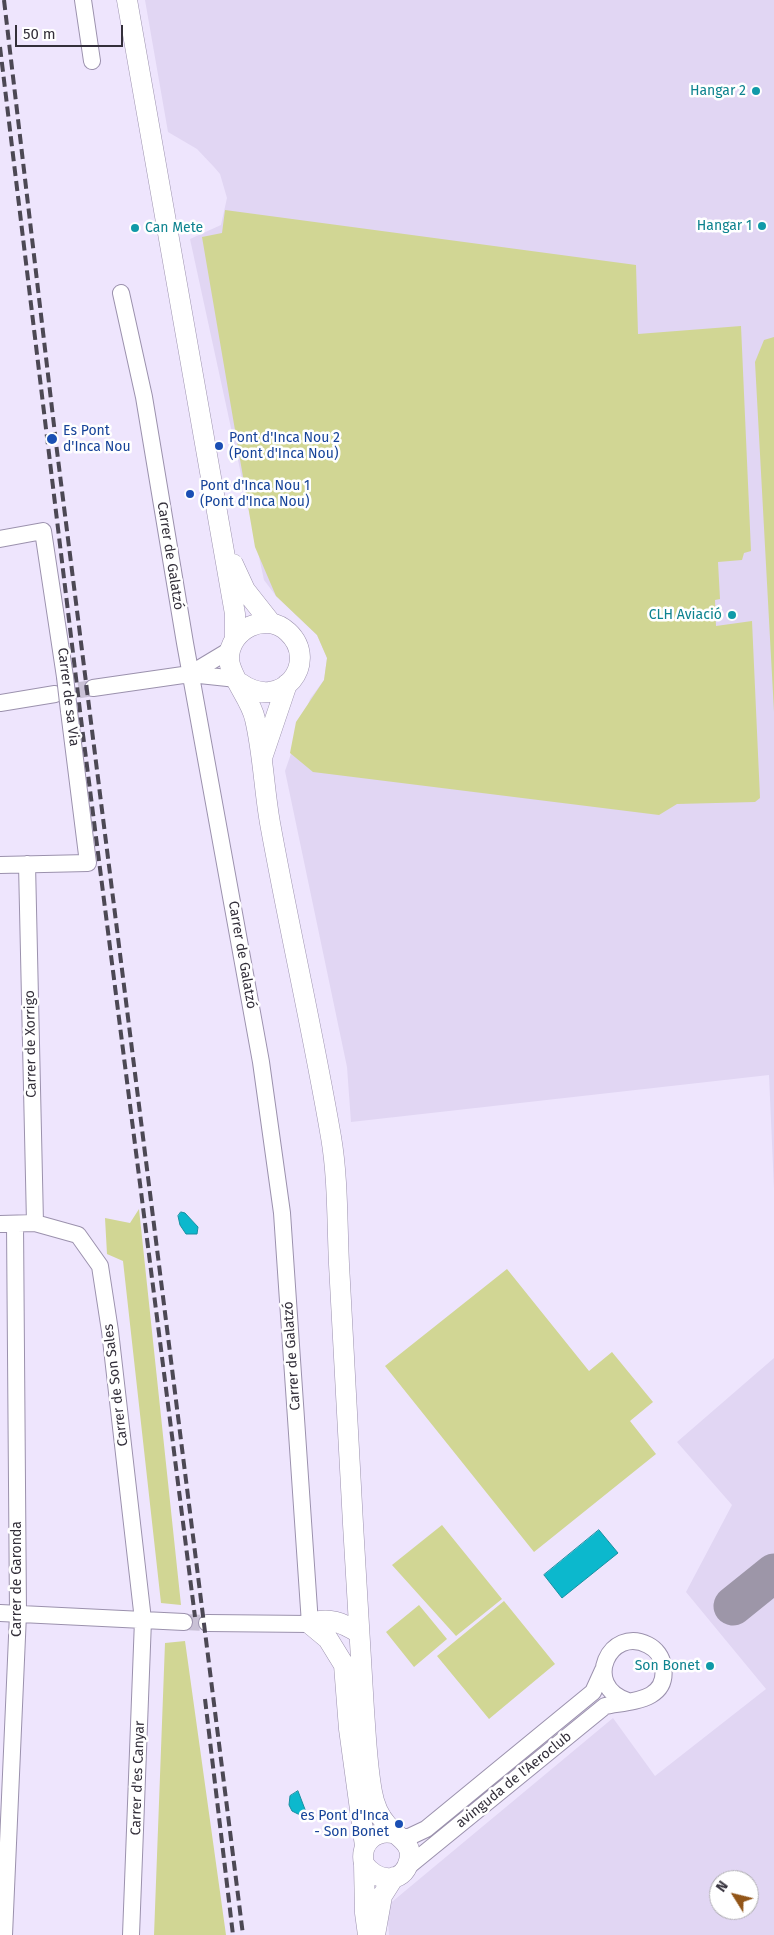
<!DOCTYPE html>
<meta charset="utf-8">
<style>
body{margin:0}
#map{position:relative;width:774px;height:1935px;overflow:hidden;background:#eee5fd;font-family:"Fira Sans",sans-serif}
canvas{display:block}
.north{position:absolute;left:709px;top:1870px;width:50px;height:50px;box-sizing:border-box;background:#fff;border:1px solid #adacb0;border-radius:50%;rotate:306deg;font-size:14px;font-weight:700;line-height:20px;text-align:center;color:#332f3a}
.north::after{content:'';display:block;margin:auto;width:18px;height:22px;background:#925518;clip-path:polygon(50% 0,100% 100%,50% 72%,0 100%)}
.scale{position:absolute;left:15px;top:25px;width:108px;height:22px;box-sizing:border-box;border:2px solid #332f3a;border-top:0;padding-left:6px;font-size:15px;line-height:18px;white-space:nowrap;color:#332f3a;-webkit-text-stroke:4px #fff;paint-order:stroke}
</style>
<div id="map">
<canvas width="774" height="1935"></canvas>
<div class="north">N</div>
<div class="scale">50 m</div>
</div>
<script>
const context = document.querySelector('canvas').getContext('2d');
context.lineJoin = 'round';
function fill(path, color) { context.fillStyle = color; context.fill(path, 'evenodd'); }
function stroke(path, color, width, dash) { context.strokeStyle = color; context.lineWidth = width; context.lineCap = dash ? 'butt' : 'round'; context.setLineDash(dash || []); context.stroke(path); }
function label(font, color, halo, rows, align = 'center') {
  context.font = font + ' "Fira Sans",sans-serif'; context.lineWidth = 5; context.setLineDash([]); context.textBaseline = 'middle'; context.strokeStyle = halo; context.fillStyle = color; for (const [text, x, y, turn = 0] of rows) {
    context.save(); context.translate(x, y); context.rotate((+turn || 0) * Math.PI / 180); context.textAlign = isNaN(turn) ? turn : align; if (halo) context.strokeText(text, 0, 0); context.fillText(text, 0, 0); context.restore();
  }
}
const built = new Path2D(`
 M145,0H774V1189L769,1075L351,1122L347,1067L285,771L310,699L324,680L327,658L317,635L276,596L264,580L190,239L221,225L227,198L220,174L214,167L197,149L168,132Z
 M774,1358V1935H389L387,1906L613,1718L655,1776L766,1689L686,1592L732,1505L677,1442ZM719,1880H749V1910H719Z`);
const green = new Path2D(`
 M225,210L636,265L638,334L741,326L751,551L744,553L742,560L718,562L720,599L715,600L716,626L752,621L760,798L755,802L677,804L659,815L313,772L290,753L296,722L324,680L327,658L317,635L276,596L255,547L202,237L222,233Z
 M774,337V712L755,362L764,340Z
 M139,1209L181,1605L161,1603L123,1261L107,1254L105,1218L130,1223Z
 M507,1269L589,1371L612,1352L653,1402L630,1421L656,1454L534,1552L385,1366Z
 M442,1525L502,1599L456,1636L392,1565Z
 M504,1601L555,1664L489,1719L437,1656Z
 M419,1605L447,1639L414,1667L386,1632Z
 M185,1641L226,1935H154L165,1643Z`);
const water = new Path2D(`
 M181,1212L185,1213L198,1227L197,1234H186L180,1225L178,1216Z
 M599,1530L618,1553L562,1598L544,1575Z
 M298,1791L306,1812L300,1815L292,1811L289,1805L290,1796Z`);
const taxiway = new Path2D(`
 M733,1606L774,1573`);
const minorTunnel = new Path2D(`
 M55,694L93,688
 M184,1622L207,1623`);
const minor = new Path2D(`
 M83,0L92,61
 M121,293L144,397L185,643L261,1062L282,1213L310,1624L207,1623
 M0,539L43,531L65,677
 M190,674L230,650
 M93,688L190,674L237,679
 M0,703L55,694
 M27,864L35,1223
 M0,865L88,863L69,711
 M0,1224L35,1223L78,1235L100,1266L110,1331L143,1620L131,1935
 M0,1613L184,1622
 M401,1837H409L426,1829L593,1692L603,1670
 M405,1869L605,1706C629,1701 669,1702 663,1666C662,1657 656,1649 648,1645C610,1625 581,1686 628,1701
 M4,1935L18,1614L15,1224`);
const major = new Path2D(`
 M127,0L235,614V638
 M233,564L245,590L271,623
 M240,683C282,713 320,662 288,632C266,611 229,629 229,659C230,677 251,699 255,719C263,753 264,789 270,823C289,928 313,1032 331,1137C338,1178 337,1222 339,1264C344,1351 348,1437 353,1524C357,1586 360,1648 364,1710C366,1737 367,1765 372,1792C374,1804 379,1816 387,1825C396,1837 414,1842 409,1861C403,1886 375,1881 364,1864C359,1843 376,1828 396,1834
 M262,758L287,684
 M359,1633C343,1623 328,1616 310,1624L328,1639L344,1665L349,1729L365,1846
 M364,1864L365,1913L368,1935
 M375,1935L382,1896L394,1877`);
const rail = new Path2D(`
 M4,0L57,451L243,1935
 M0,47L80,711L195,1617
 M205,1699L233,1935`);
const minorBridge = new Path2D(`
 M65,677L69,711`);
const markers = [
 [756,91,5,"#0f9aa8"],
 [762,226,5,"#0f9aa8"],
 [135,228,5,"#0f9aa8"],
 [52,439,6,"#1a4fb4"],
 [219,446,5,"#1a4fb4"],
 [190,494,5,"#1a4fb4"],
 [732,615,5,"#0f9aa8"],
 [710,1666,5,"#0f9aa8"],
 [399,1824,5,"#1a4fb4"]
];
const cultureNames = [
 ["Hangar 2",746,91],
 ["Hangar 1",752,226],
 ["Can Mete",145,228,"left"],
 ["CLH Aviació",722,615],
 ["Son Bonet",700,1666]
];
const transitNames = [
 ["Es Pont",63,431],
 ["d'Inca Nou",63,447],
 ["Pont d'Inca Nou 2",229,438],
 ["(Pont d'Inca Nou)",229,454],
 ["Pont d'Inca Nou 1",200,486],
 ["(Pont d'Inca Nou)",200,502],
 ["es Pont d'Inca",389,1816,"right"],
 ["- Son Bonet",389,1832,"right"]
];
const streetNames = [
 ["Carrer de Galatzó",170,556,81],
 ["Carrer de sa Via",68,697,83],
 ["Carrer de Galatzó",242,955,80],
 ["Carrer de Xorrigo",31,1044,-91],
 ["Carrer de Galatzó",292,1356,-94],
 ["Carrer de Son Sales",116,1385,-97],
 ["Carrer de Garonda",17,1579,-90],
 ["Carrer d'es Canyar",138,1778,-88],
 ["avinguda de l'Aeroclub",514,1780,-39]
];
fill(built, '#e1d6f3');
fill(green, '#d1d694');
fill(water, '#0cb8cd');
stroke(water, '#188fa1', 1);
stroke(taxiway, '#9d96a8', 39);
stroke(minorTunnel, '#c9c1d6', 16, [16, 8]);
stroke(minor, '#9b91ad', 18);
stroke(major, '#9b91ad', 21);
stroke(minor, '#fff', 16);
stroke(major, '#fff', 20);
stroke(rail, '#4c4854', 4, [10, 5]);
stroke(minorBridge, '#9b91ad', 18, []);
stroke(minorBridge, '#fff', 16);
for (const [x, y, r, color] of markers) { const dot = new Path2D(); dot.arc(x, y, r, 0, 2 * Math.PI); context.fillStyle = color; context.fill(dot); stroke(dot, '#fff', 2); }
label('14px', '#0d838f', '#fff', cultureNames, 'right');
label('14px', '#164399', '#fff', transitNames, 'left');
label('14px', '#332f3a', '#fff', streetNames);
</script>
